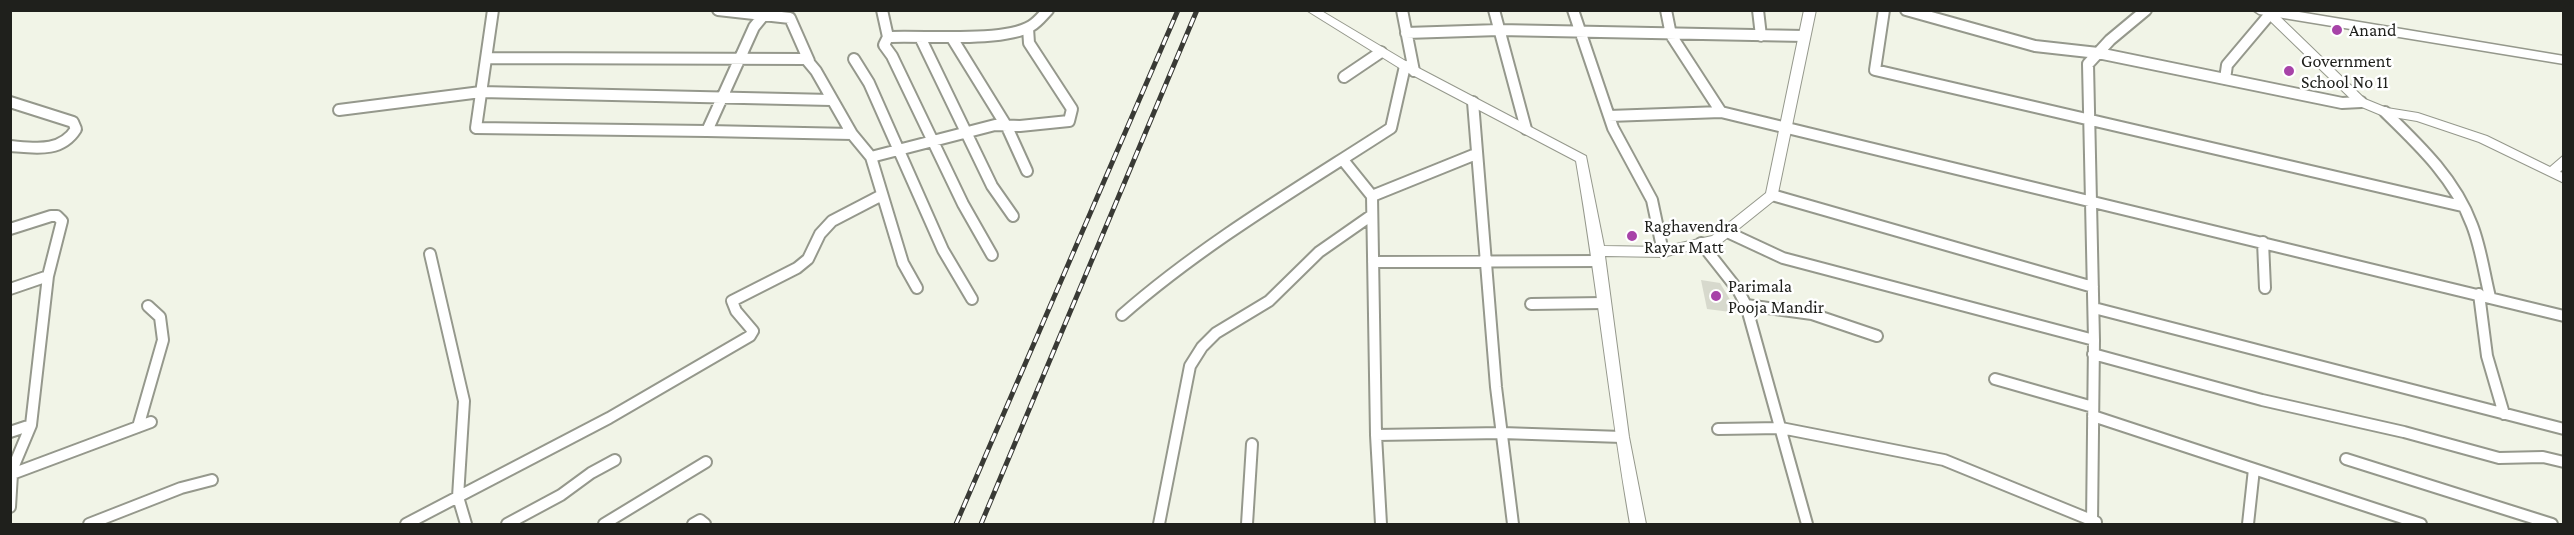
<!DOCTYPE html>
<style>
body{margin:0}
#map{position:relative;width:2574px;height:535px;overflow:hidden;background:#f1f4e7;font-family:"Crimson Pro",serif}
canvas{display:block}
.frame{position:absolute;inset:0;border:12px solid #1f201c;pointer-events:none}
</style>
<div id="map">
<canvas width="2574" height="535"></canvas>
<div class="frame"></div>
</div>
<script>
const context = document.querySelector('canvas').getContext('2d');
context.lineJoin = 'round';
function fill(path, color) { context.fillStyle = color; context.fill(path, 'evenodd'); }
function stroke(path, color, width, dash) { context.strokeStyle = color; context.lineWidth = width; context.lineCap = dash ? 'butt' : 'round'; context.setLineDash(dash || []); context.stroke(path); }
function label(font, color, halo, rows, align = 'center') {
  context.font = font + ' "Crimson Pro",serif'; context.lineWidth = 5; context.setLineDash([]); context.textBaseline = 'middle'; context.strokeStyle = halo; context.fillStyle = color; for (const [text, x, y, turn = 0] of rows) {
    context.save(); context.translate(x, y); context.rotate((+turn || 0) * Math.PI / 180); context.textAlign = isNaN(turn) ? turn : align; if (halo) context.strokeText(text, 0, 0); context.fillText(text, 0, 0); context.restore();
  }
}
const building = new Path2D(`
 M1701,280L1720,283L1738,313L1707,309Z`);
const minor = new Path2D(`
 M493,10L476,128L707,131
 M718,10L790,18L809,61L806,59L816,71L852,134L871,157L903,263L917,288
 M882,10L888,37C923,35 1002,43 1031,26C1038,22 1043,15 1048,10
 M1402,10L1414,71
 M1494,10L1526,129
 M1573,10L1613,128L1652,200L1663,252
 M1666,10L1671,35L1721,112
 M1758,10L1761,36
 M1884,10L1875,70L2462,206
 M1906,10L2035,46L2098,53L2342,103L2361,102
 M763,16L754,27L707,131L852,134
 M1406,33L1499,30L1804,36
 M888,37L884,45L892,56L963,204L992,255
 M920,37L992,186L1013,216
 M952,38L1007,127L1027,171
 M487,58L806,59
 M854,59L869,83L943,250L972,299
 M1344,77L1381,52
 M2225,79L2227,65L2270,14
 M10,102L73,122L76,129C61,153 35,148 10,146
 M1473,102L1496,387L1513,524
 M339,110L481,92L831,100
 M2385,112C2419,145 2455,179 2472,225C2481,248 2484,273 2490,297
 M1609,116L1721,112L2564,316
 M871,157L995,125L1020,126L1069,121L1072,109L1029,43L1028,28
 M1343,160L1372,196L1376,435L1381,524
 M1772,195L2093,287
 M1372,196L1476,154
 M10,229L51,216H57L62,221L48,276L31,425L10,475
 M1725,231L1783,258L2094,340
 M2263,242L2265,288
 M1701,243L1738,290L1746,305L1807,524
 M430,254L464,401L458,497L466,524
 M1373,262L1599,261
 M10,289L48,276
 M2479,294L2487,356L2504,414
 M1531,304L1604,303
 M1746,305L1812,314L1877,336
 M2094,308L2564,429
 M1122,315C1204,243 1300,187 1391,128L1405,66
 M2093,354L2262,400L2404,432L2499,458L2543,457L2564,462
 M1995,379L2093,407
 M2093,416L2421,524
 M138,427L163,340L160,317L148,306
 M1718,429L1781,428L1944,460L2096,522
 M10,432L31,425
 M1376,435L1502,433L1622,437
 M2346,459L2552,524
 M10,507L12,474L151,422
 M89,524L181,488L212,480
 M406,524L609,418L750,336L753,331L736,311L732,301L797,268L808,259L820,234L832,221L882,195
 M507,524L561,495L591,473L615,460
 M604,524L706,462
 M693,524L700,520L705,524
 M1159,524L1190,366L1202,347L1216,333L1269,301L1319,252L1372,215
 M1247,524L1252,444
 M2092,524L2094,340L2088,64L2110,40L2146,10
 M2248,524L2254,469`);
const tertiary = new Path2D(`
 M1306,10H1320L1409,63L1586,156L1604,246L1663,247L1712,236L1766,193L1804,10H1816L1777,198L1721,243L1663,257L1605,256L1629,437L1646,524H1630C1609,404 1597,282 1576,161L1401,69Z
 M2270,10L2274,11L2365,99L2387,108L2418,113L2487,136L2550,167L2564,155V168L2560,172L2564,173V183L2479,142L2417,121L2381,115L2357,105L2266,17V11Z`);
const secondary = new Path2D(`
 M2253,10H2287L2564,56V64L2259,14Z`);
const rail = new Path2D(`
 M956,524L1178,10
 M981,524L1197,10`);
const markers = [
 [2337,30,6,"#a743a8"],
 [2289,71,6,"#a743a8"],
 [1632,236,6,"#a743a8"],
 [1716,296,6,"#a743a8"]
];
const poiNames = [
 ["Anand",2349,30],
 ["Government",2301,61],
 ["School No 11",2301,82],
 ["Raghavendra",1644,226],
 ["Rayar Matt",1644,247],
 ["Parimala",1728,286],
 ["Pooja Mandir",1728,307]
];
fill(building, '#d7d9cd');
stroke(minor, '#95988c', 14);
stroke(tertiary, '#95988c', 2);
stroke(secondary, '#95988c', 3);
stroke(minor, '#fff', 10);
fill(tertiary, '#fff');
fill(secondary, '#fff');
stroke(rail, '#393a35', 5);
stroke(rail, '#fff', 3, [9]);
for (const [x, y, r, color] of markers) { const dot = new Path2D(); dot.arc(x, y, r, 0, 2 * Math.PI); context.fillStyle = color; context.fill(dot); stroke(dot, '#fff', 2); }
label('18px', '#1f201c', '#fff', poiNames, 'left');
</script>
